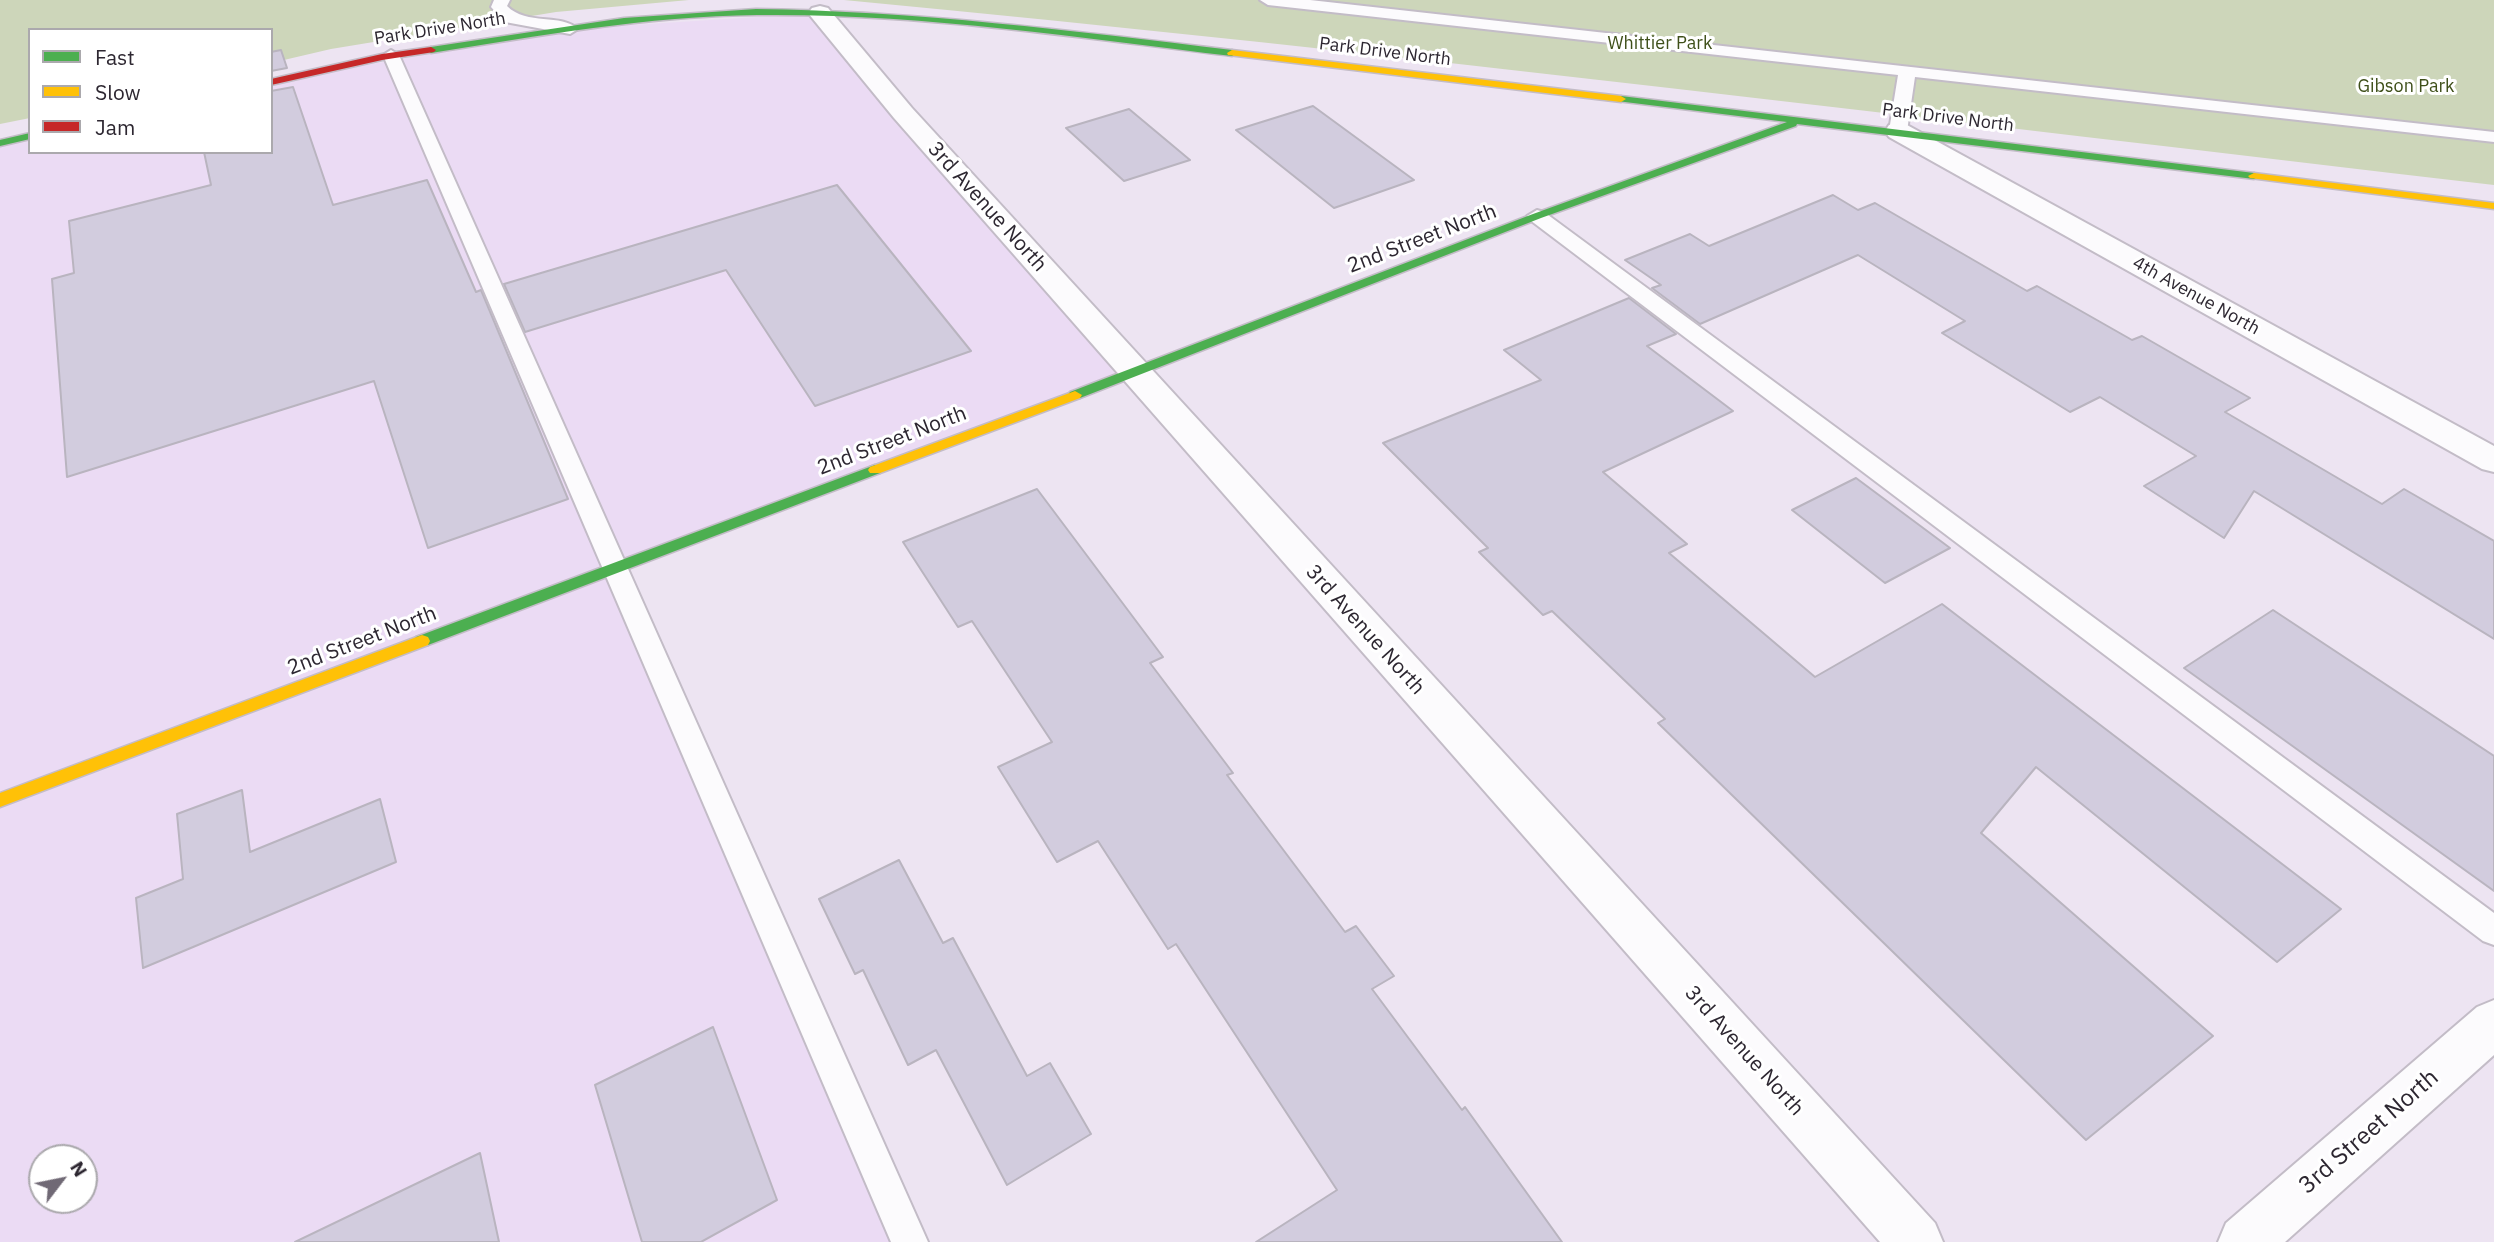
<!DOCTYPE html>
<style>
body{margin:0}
#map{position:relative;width:2494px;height:1242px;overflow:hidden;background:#ede4f2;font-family:"IBM Plex Sans",sans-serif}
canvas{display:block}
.legend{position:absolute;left:28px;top:28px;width:245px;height:126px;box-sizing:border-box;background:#fff;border:2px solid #aba9ad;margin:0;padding:9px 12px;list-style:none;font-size:21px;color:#2d2731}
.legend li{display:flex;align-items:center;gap:14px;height:35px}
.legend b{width:35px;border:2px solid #aba9ad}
.north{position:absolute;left:28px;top:1144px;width:70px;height:70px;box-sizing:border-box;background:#fff;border:2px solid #aba9ad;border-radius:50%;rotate:58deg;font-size:19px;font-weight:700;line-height:28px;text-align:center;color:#2d2731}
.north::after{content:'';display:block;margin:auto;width:24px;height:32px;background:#706975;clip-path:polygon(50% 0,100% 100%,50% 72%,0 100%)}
</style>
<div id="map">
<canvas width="2494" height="1242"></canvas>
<ul class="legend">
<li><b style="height:9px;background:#4caf50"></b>Fast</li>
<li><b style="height:9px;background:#ffc107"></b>Slow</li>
<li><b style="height:9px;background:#c62828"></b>Jam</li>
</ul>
<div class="north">N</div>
</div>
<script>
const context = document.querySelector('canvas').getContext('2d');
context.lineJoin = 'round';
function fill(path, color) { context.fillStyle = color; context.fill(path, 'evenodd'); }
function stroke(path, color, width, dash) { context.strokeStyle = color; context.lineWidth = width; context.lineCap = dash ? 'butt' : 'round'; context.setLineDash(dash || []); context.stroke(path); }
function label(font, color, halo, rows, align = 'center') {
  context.font = font + ' "IBM Plex Sans",sans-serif'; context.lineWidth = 6; context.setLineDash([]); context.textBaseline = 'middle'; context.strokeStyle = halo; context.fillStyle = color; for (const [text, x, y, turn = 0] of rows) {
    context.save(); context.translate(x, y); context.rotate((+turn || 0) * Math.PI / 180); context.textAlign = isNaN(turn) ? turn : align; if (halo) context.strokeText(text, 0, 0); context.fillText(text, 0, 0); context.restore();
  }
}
const built = new Path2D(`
 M820,13L1134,373L616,568L910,1242H0V143L30,137V152H271V82L570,29ZM42,1158H84V1200H42Z`);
const green = new Path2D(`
 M0,0H689L556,12L331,49L271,63V30H30V118L0,124Z
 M844,0H2494V185C1944,121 1395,52 844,0Z`);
const building = new Path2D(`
 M281,50L287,68L271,71V52Z
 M293,87L333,205L427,180L476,292L481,290L568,499L428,548L374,381L67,477L52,279L74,273L69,221L211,185L204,152H271V91Z
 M1313,106L1414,180L1334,208L1236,130Z
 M1129,109L1190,160L1124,181L1066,128Z
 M837,185L971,351L815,406L726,270L525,332L504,284Z
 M1833,195L1858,210L1875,203L2027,291L2037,286L2132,340L2142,336L2250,398L2225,412L2382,504L2404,489L2494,541V639L2254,491L2224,538L2144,486L2196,456L2100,397L2070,412L1942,333L1965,321L1858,255L1700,324L1652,288L1661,285L1625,260L1690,234L1709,246Z
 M1629,298L1676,334L1647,346L1733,411L1603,472L1687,544L1669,553L1815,677L1942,604L2341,909L2277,962L2036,767L1981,833L2213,1036L2086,1140L1658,723L1665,719L1552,611L1543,615L1479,552L1488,548L1383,443L1541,380L1504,350Z
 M1856,478L1950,548L1885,583L1792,510Z
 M1037,489L1163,657L1150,663L1233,773L1227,775L1345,932L1356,926L1394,976L1372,989L1462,1110L1465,1107L1562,1242H1256L1337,1190L1176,944L1168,949L1098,841L1057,862L998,767L1052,742L972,621L958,627L903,542Z
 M2273,610L2494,756V891L2184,668Z
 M242,790L250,852L380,799L396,862L143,968L136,898L183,879L177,814Z
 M899,860L943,943L953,938L1027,1076L1050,1063L1091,1134L1007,1185L936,1050L908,1065L863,970L855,974L819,899Z
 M713,1027L777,1200L701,1242H642L595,1085Z
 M480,1153L499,1242H295Z`);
const lane = new Path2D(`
 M494,0H510L507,6C527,26 561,13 578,29L570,34L505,22L491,7Z
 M1260,0H1310L2494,132V142L1915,77L1907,131L1898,136L1889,131L1898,75L1268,5Z
 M391,50L399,55L928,1242H891L383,55Z
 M1537,210L1544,212L2494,913V945L2483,941L1530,220L1527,216Z`);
const street = new Path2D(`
 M820,6L828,8L912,108L1935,1223L1943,1242H1880L894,118L808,13L812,8Z
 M1898,123L1907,125L2494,446V472L2482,469L1889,137L1885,131L1889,125Z
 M2494,1000V1055L2285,1242H2218L2226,1223L2477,1007Z`);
const fast = new Path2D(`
 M756,9C916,11 1074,31 1232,50L1237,53L1232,56C1074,37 916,13 757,15C647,16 539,36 431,53L426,50L431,47L624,18Z
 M1621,96L2254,173L2260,176L2254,179L1797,124L1796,126L1541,218L1080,398H1070L1068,395L1070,392L1533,214L1787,122L1617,101L1616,99Z
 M30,133V139L0,146V140Z
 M875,465L882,470L880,473L428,645H416L414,641L416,637Z`);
const slow = new Path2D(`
 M1232,50L1621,96L1626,99L1621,102L1228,55L1227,53Z
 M2254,173L2494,203V209L2250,178L2248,176Z
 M1075,391L1082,395L1080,398L880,473H870L868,470L870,467Z
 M422,635L428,637L430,641L428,645L0,807V793Z`);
const jam = new Path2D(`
 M431,47L436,50L434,52L382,60L271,85V79L382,54Z`);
const farStreetnames = [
 ["Park Drive North",440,29,-9],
 ["Park Drive North",1385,52,7],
 ["Park Drive North",1948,118,7],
 ["4th Avenue North",2196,296,29]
];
const farParknames = [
 ["Whittier Park",1660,44],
 ["Gibson Park",2406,87]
];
const streetNames = [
 ["3rd Avenue North",987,207,48],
 ["2nd Street North",1422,239,-21],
 ["2nd Street North",892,441,-21],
 ["3rd Avenue North",1365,630,48],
 ["2nd Street North",362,641,-21],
 ["3rd Avenue North",1744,1051,48]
];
const nearStreetnames = [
 ["3rd Street North",2369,1132,-41]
];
fill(built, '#ebdbf4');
fill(green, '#cdd6ba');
fill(building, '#d2ccde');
stroke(building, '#b9b4bf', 2);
stroke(lane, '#c3bcc7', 4);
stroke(street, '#c3bcc7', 4);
stroke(fast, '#c3bcc7', 3);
stroke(slow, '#c3bcc7', 3);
stroke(jam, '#c3bcc7', 3);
fill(lane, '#fcfbfd');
fill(street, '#fcfbfd');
fill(fast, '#4caf50');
fill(slow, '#ffc107');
fill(jam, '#c62828');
label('18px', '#2d2731', '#fff', farStreetnames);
label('18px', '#3e4f19', '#fff', farParknames);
label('21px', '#2d2731', '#fff', streetNames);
label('24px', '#2d2731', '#fff', nearStreetnames);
</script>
